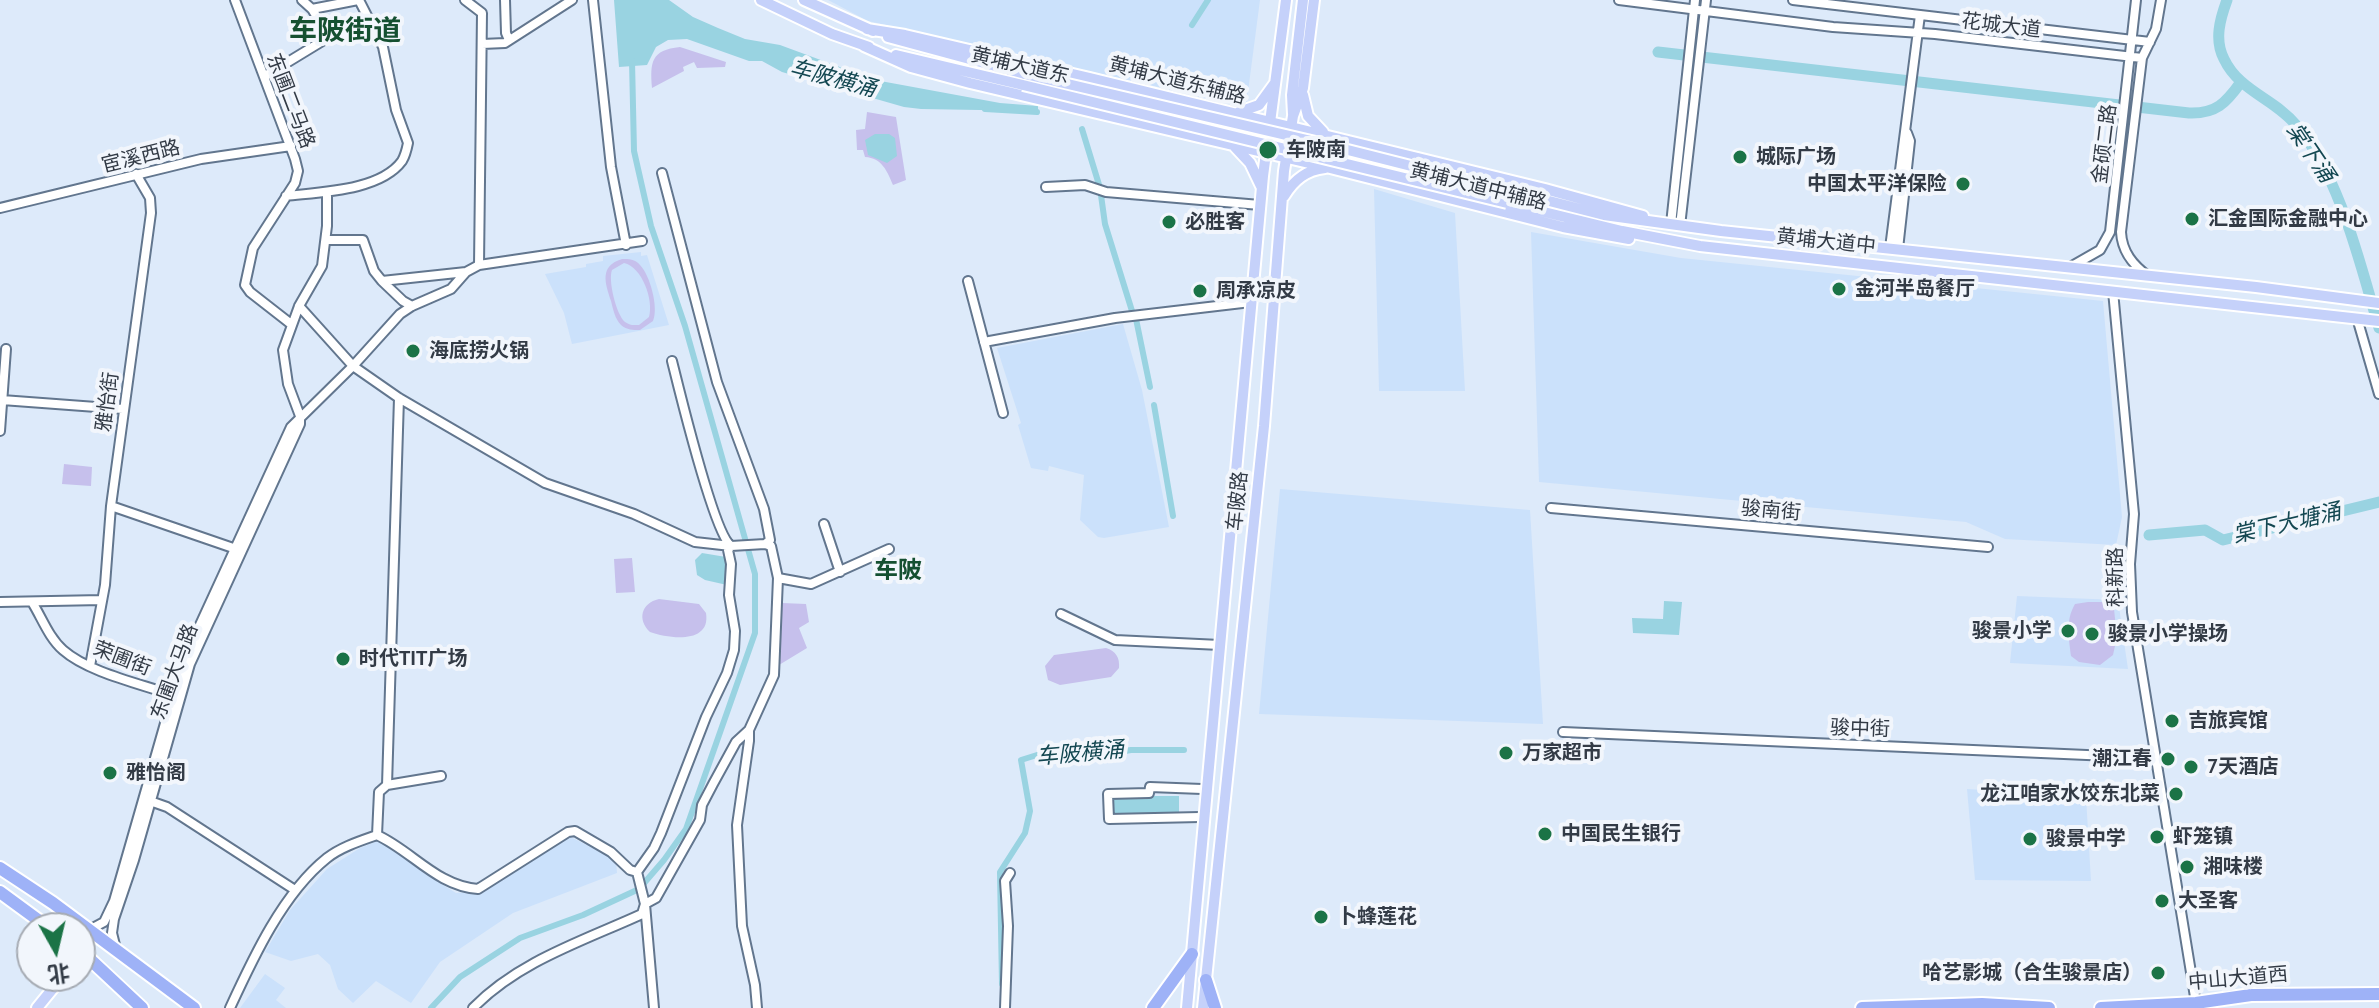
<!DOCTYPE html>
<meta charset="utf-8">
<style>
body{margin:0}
#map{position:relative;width:2379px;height:1008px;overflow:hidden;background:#ddeafa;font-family:"PT Sans","Noto Sans SC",sans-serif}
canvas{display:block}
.north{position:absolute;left:16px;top:912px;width:80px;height:80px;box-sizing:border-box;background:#f2f6fc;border:2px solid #a6abb3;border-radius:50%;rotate:172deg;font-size:22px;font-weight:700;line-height:32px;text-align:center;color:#333b46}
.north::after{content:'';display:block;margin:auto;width:28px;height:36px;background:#1b7346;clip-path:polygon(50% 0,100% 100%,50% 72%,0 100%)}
</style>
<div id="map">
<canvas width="2379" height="1008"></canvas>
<div class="north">北</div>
</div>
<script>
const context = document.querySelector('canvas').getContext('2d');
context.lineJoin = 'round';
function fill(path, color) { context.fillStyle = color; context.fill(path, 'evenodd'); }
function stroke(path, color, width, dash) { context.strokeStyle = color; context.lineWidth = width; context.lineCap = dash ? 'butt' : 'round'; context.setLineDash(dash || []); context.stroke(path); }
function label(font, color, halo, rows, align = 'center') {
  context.font = font + ' "PT Sans","Noto Sans SC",sans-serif'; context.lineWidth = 8; context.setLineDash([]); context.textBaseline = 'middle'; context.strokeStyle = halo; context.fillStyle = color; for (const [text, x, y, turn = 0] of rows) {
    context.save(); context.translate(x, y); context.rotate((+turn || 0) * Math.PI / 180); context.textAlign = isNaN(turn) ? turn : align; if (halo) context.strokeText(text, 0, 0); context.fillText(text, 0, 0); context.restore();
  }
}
const built = new Path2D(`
 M828,0H1260L1246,107L868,21Z
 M1374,189L1455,213L1465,391H1379Z
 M1531,232L1681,258L2103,301L2122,517L2116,545L2005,539L1966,522L1539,482Z
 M641,252V256L647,255L669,325L572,344L564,313L545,274L586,267V264L603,261V256Z
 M1123,324L1142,390L1169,527L1104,538L1098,537L1080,520L1084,475L1049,466L1048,471L1031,468L1018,425L1021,423L997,348Z
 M1280,489L1530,510L1543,724L1259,714Z
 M2017,596L2118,600L2128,669L2010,663Z
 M1967,789L2086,797L2091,881L1975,880Z
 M565,834L616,860L617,873L513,913L440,962L411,1003L376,981L353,1003L338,989L330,965L318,954L291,961L265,952L290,910L327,869L360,848L382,839L395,845L424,873L456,893L478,891Z
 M265,974L285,988L276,1000L286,1008H240Z`);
const green = new Path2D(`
 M680,47L726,62L725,67L697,68L694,62L683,67L684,71L652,88C650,62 651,50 680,47Z
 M867,112L896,117L906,180L893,185C887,171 882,158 865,157L863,150H857L856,130L865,129Z
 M622,259C629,259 635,259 640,265C650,275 659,308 653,321L640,330C633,330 627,330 621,325C615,319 613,309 611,301C605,283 599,266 622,259ZM624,263C642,267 654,300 649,317L639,325C633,325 631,326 625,322C616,314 608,280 612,270Z
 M64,464L92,467L91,486L62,484Z
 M632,558L635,592L616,593L614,559Z
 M659,599L699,604L706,613C711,644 670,639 650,632C637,620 641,603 659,599Z
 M2088,602H2102L2114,609L2117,637L2113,655L2100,665L2079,662L2071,656C2069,638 2065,621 2075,604Z
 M782,603L806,604L809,622L799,628L807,648L779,665Z
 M1106,648C1116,651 1120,658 1119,668L1111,677L1060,685L1048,680L1045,666L1054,655Z`);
const water = new Path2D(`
 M614,0H669L693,17L718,28L745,39L780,45L875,80L1000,103L1038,106V111L921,109L904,107L782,72L762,61H749L687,39L668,40L656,47L647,65L619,67Z
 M875,134H889L895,138L897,156L887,163L868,155L865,140Z
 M702,553L726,557L729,565L727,585L705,580L697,575L695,560Z
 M1664,601L1682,602L1679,635L1633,633L1632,618L1663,619Z
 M1111,796H1179V813L1111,814Z`);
const canal = new Path2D(`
 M1192,25L1208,0
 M985,109L1037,112
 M1082,129L1100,188L1105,224L1132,311
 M1136,319L1150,387
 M1154,405L1173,516
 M1002,984L1000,872L1025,833L1030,811L1021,760L1037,755L1081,758L1131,750H1184
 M431,1008L460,977L520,938L583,915L639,889L664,860L686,829L755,633V574L685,326L651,226L634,151L632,61`);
const river = new Path2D(`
 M2227,0C2220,19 2214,40 2224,59C2239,91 2275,99 2296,125C2340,176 2360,264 2379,328
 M1658,52L2189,113C2216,114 2226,103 2241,82
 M2149,535L2205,530L2223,540L2379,502`);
const minor = new Path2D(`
 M235,0L295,159L298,171L295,183L253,248L245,285L250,292L291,324
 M465,0L482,13L479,265
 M505,0L506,33L509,40
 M593,0L611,167L626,245
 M1619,0L1833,27L1935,34L2142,58
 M1793,0L2150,42
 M312,9L358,0
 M482,44L505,43L572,0
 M265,76L329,37L312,9L302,0
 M136,174L150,198L151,213L111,506L239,550
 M1046,187L1085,185L1106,192L1260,205
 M286,196C320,192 380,191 402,161C405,156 407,148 408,143L396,110L383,47L359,0
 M0,208L201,159L291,146
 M1671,224L1695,0
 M1680,226L1706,0
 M326,240H363L374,271L382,281L466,272L479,265L642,241
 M1890,248L1920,15
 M1898,249L1910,141L1907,133
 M2072,266L2100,250L2110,232L2136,0
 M2148,276C2133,265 2122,252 2121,232L2142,58L2156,29L2161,0
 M382,281L403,301L412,306
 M968,281L1003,413
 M2113,291L2134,514L2130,564L2132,612L2196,1003
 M299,306L353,366L399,398L545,483L634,514L695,542L731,546L765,544
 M2357,318L2379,394
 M984,342L1115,318L1251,302
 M2,400L123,409
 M0,431L6,349
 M1551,508L1988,547
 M824,524L840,572
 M778,578L811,584L889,549
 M0,602L102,600
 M32,602C42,618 49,638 63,650C89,673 142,684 175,696
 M1061,614L1115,640L1220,645
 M90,666L105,585L111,506
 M749,730V741L737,825L742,926L755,985L757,1008
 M1563,732L2155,758
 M387,785L399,398
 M150,801L167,807L295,890
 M1200,817L1109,819L1108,794L1149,793L1150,787L1202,789
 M377,835L379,792L387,785L441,776
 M637,872L654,848L661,833L706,717L727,673L734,650L735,631L729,595L731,564L728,550L731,546C714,534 679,389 672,361
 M89,930L104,922L114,901L182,664L291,427L353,366L400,314L412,306L451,289L466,272
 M116,949L112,933L114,919L134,860L190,664L300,424V416L288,384L283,350L299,306L322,266L327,226V192
 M230,1008C253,958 283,893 327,858C341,847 360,841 377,835C412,851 437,886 478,889L568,832L575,831L611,852L630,870L637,872L645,904L654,1008
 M473,1008C519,961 583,941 642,914L645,904L656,898L700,820L702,805L713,784L736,742L749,730L774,675L778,578L771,546L765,544L770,540L764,509L717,382L662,173
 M1005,1008L1008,926L1005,881L1010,873`);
const major = new Path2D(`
 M761,0L832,34L869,47
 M804,0L873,31
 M867,29L905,35L1090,78L1545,189L1643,216
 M888,37L1025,74
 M864,46L911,67L970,83L1330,168L1563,227L1629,239
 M896,55L1023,85
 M1303,95L1308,116L1323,132
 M1239,112L1259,105L1275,83
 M1293,114L1292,95L1303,0
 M1235,147L1250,163L1261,186
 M1510,191L1604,215L1721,231L2256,287L2379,303
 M1284,196C1294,180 1306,170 1325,168
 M1507,203L1622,231L1700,246L2379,321
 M37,1008L63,976
 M1187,1008L1263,176L1286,0
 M1203,1008L1264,426L1284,171L1293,116L1303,88L1314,0`);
const highway = new Path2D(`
 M0,868L53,903L194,1008
 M0,892L49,928
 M80,950L142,1008
 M1206,980L1215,1008
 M1153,1008L1192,954
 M1862,1008L1982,1004L2049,1008
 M2101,1008L2196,1003L2251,995L2379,994`);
const majorBridge = new Path2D(`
 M1025,74L1320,143L1510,191
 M1023,85L1507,203`);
const markers = [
 [1268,150,10,"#1b7346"],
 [1740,157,8,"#1b7346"],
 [1963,184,8,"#1b7346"],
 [2192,219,8,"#1b7346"],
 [1169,222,8,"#1b7346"],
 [1839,289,8,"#1b7346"],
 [1200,291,8,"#1b7346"],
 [413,351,8,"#1b7346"],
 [2068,631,8,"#1b7346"],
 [2092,634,8,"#1b7346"],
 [343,659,8,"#1b7346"],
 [2172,721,8,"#1b7346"],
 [1506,753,8,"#1b7346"],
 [2168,759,8,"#1b7346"],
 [2191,767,8,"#1b7346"],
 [110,773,8,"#1b7346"],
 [2176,794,8,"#1b7346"],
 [1545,834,8,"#1b7346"],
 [2157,837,8,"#1b7346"],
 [2030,839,8,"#1b7346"],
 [2187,867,8,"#1b7346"],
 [2162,901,8,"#1b7346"],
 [1321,917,8,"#1b7346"],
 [2158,973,8,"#1b7346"]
];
const streetNames = [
 ["花城大道",2001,26,7],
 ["黄埔大道东",1020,66,13],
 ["黄埔大道东辅路",1177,81,14],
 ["东圃二马路",290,101,69],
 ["金硕二路",2105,144,-83],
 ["宦溪西路",141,157,-14],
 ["黄埔大道中辅路",1478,187,14],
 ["黄埔大道中",1826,242,6],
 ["雅怡街",108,402,-82],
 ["车陂路",1238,501,-84],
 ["骏南街",1771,511,5],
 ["科新路",2116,577,-90],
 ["荣圃街",122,659,21],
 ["东圃大马路",175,672,-70],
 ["骏中街",1860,729,2],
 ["中山大道西",2238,979,-5]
];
const poiNames = [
 ["车陂南",1286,150],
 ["城际广场",1756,157],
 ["中国太平洋保险",1947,184,"right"],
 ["汇金国际金融中心",2208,219],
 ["必胜客",1185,222],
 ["金河半岛餐厅",1855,289],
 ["周承凉皮",1216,291],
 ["海底捞火锅",429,351],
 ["骏景小学",2052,631,"right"],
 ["骏景小学操场",2108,634],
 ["时代TIT广场",359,659],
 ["吉旅宾馆",2188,721],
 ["万家超市",1522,753],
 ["潮江春",2152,759,"right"],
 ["7天酒店",2207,767],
 ["雅怡阁",126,773],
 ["龙江咱家水饺东北菜",2160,794,"right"],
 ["中国民生银行",1561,834],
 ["虾笼镇",2173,837],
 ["骏景中学",2046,839],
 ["湘味楼",2203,867],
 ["大圣客",2178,901],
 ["卜蜂莲花",1337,917],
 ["哈艺影城（合生骏景店）",2142,973,"right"]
];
const waterNames = [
 ["车陂横涌",833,79,15],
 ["棠下涌",2310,153,56],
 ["棠下大塘涌",2287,524,-13],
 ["车陂横涌",1080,754,-5]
];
const quarterNames = [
 ["车陂",898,571]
];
const districtNames = [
 ["车陂街道",345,32]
];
fill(built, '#cbe1fb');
fill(green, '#c6c0ec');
fill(water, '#99d3e1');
stroke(canal, '#99d3e1', 6);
stroke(river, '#99d3e1', 11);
stroke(minor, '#62768e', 12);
stroke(major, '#fff', 14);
stroke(highway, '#fff', 16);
stroke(minor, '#fff', 8);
stroke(major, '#c5d1fa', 10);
stroke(highway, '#9eb2f7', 12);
stroke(majorBridge, '#fff', 14, []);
stroke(majorBridge, '#c5d1fa', 10);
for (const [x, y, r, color] of markers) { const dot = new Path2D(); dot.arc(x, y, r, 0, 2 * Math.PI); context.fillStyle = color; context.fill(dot); stroke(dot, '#f2f6fc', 3); }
label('20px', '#333b46', '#f2f6fc', streetNames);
label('bold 20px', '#333b46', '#f2f6fc', poiNames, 'left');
label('italic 22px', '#134751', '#f2f6fc', waterNames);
label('bold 24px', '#155031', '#f2f6fc', quarterNames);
label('bold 28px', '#155031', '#f2f6fc', districtNames);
</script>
